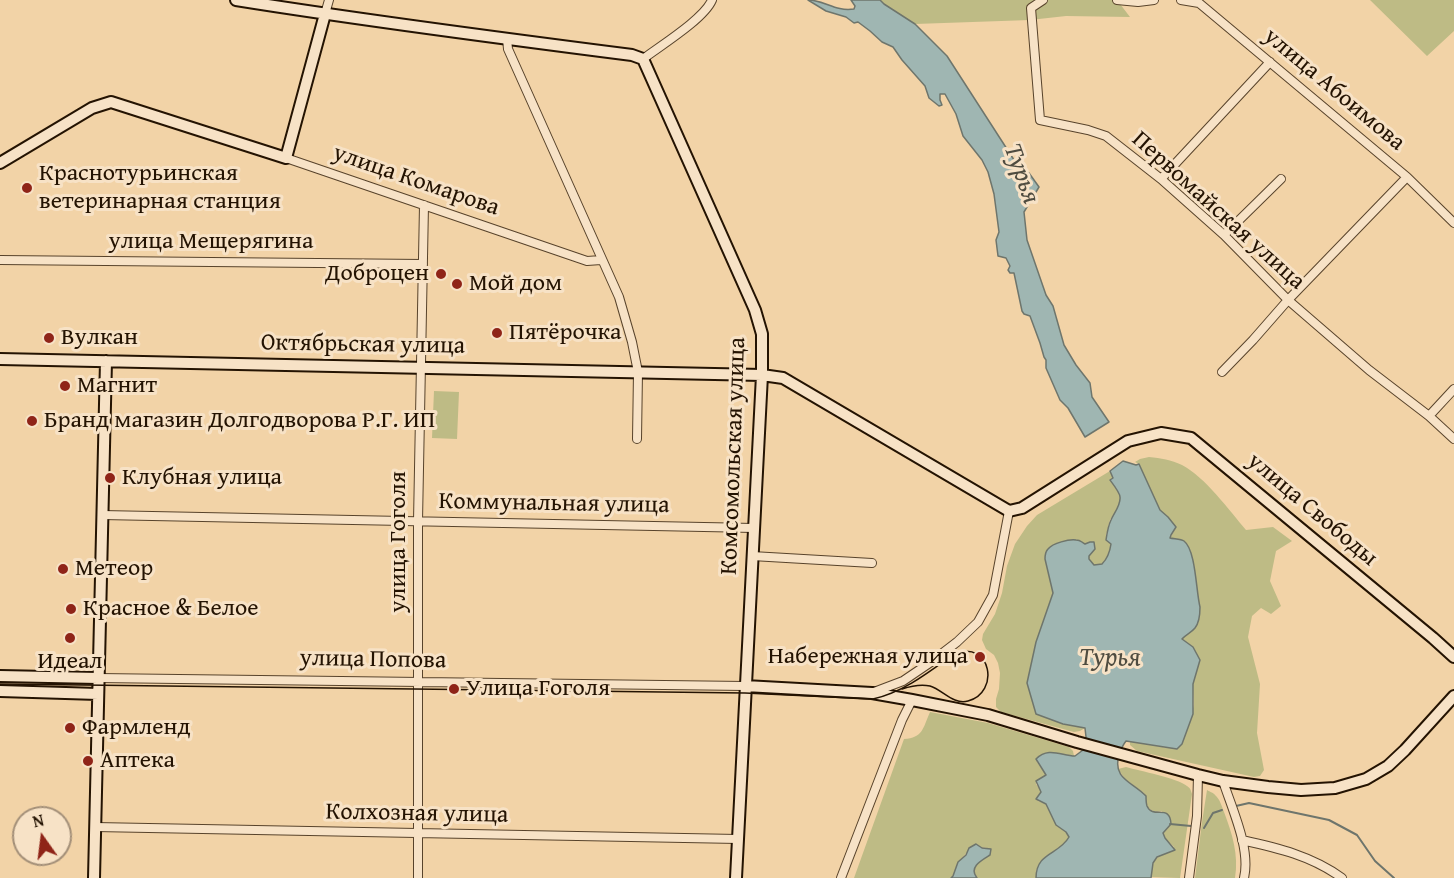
<!DOCTYPE html>
<meta charset="utf-8">
<style>
body{margin:0}
#map{position:relative;width:1454px;height:878px;overflow:hidden;background:#f2d3a7;font-family:"Gentium Book Plus",serif}
canvas{display:block}
.north{position:absolute;left:12px;top:806px;width:60px;height:60px;box-sizing:border-box;background:#f7e2c6;border:2px solid #a38f78;border-radius:50%;rotate:346deg;font-size:16px;font-weight:700;line-height:24px;text-align:center;color:#241302}
.north::after{content:'';display:block;margin:auto;width:21px;height:27px;background:#8f2418;clip-path:polygon(50% 0,100% 100%,50% 72%,0 100%)}
</style>
<div id="map">
<canvas width="1454" height="878"></canvas>
<div class="north">N</div>
</div>
<script>
const context = document.querySelector('canvas').getContext('2d');
context.lineJoin = 'round';
function fill(path, color) { context.fillStyle = color; context.fill(path, 'evenodd'); }
function stroke(path, color, width, dash) { context.strokeStyle = color; context.lineWidth = width; context.lineCap = dash ? 'butt' : 'round'; context.setLineDash(dash || []); context.stroke(path); }
function label(font, color, halo, rows, align = 'center') {
  context.font = font + ' "Gentium Book Plus",serif'; context.lineWidth = 6; context.setLineDash([]); context.textBaseline = 'middle'; context.strokeStyle = halo; context.fillStyle = color; for (const [text, x, y, turn = 0] of rows) {
    context.save(); context.translate(x, y); context.rotate((+turn || 0) * Math.PI / 180); context.textAlign = isNaN(turn) ? turn : align; if (halo) context.strokeText(text, 0, 0); context.fillText(text, 0, 0); context.restore();
  }
}
const green = new Path2D(`
 M880,0H1117L1130,17L1066,16L1030,20L915,24L883,4Z
 M1370,0H1454V31L1427,56Z
 M434,391L459,392L457,439L432,438Z
 M1149,457C1161,458 1171,460 1182,465C1205,477 1229,510 1246,530L1273,527L1292,541L1276,551L1270,581L1281,606L1271,614L1261,608L1252,616L1248,637L1260,684L1257,733L1264,770L1260,776L1254,777L1137,751L1130,745V741L1168,748L1180,746L1187,729L1194,705L1193,684L1200,660L1193,647L1182,639L1183,636L1195,628L1200,613L1195,574L1181,540L1172,539L1170,538L1176,528L1168,517L1160,510L1139,464L1135,462L1140,459Z
 M1110,471L1113,478L1110,480C1113,484 1120,494 1121,497C1121,505 1114,513 1110,520C1108,525 1108,530 1106,535C1108,538 1110,541 1111,544C1112,550 1106,560 1101,565H1093L1088,556L1095,549L1090,542L1085,544C1066,535 1056,545 1045,559L1053,593L1047,610L1031,697L1036,714L1063,724L1085,728L1080,731L1074,732L1001,712L996,707V699L999,689L1000,673L998,663L994,655L986,649L982,640L983,634L995,614L1002,593L1007,566L1015,544L1027,526L1037,515Z
 M930,712L988,723L1069,747L1073,751L1074,756L1037,762L1046,775L1045,777L1039,779L1036,784L1041,791L1037,798L1038,801L1046,804L1056,825L1066,832L1069,837C1059,855 1036,852 1036,878H977C970,871 978,860 986,858L987,848C984,848 980,846 977,847C962,850 959,868 951,878H854L904,739C923,738 923,728 930,712Z
 M1126,767C1140,771 1177,778 1187,786C1191,789 1190,789 1192,794L1180,878L1150,877C1154,861 1153,856 1170,852L1174,847L1165,838L1163,833L1168,828L1162,811C1155,813 1150,811 1146,804V798L1144,793L1125,779L1118,769Z
 M1207,790C1210,792 1214,793 1215,795C1220,799 1222,807 1224,812C1232,833 1239,855 1235,878H1195L1202,822Z`);
const water = new Path2D(`
 M808,0C825,0 835,12 854,9L855,6L851,0H880L884,4L915,24L947,56L1016,163L1029,173L1039,187L1024,212L1027,240L1046,295L1053,306L1064,345L1076,365L1090,383L1092,397L1109,422L1085,437L1068,408L1060,400L1046,368V360L1044,357L1040,343L1030,316L1024,314L1022,311L1014,273H1010L1008,270L1010,266L1006,258L998,256L996,240L999,232L994,194L988,172L982,160L963,136L956,114L945,94H940V100L942,105L939,106L929,98L925,86L902,60L893,47L882,42L870,31L858,22L854,23L846,17L826,11Z
 M1123,461L1136,465L1139,464L1160,510L1168,517L1176,527L1171,535L1170,538C1174,539 1181,539 1184,541C1196,550 1196,592 1200,607C1200,614 1199,623 1195,628C1191,633 1185,635 1182,639L1193,647L1200,660L1193,684V714L1182,744L1177,749L1126,741C1122,746 1121,749 1119,755C1112,779 1133,782 1146,796C1146,799 1146,803 1147,806C1153,820 1170,803 1171,824L1163,833L1165,838L1175,850L1157,857L1153,863L1151,878H1036C1036,852 1059,855 1069,837L1066,832L1056,825L1046,804L1036,799L1041,792L1036,781L1046,775L1036,759C1048,747 1060,755 1075,756L1083,750L1086,737L1085,728L1063,724L1036,714L1027,683L1036,642L1053,593L1045,559C1045,555 1045,552 1048,549C1053,543 1069,539 1076,540C1081,540 1081,542 1085,544L1090,542H1094L1095,549L1089,556V559L1094,565L1102,564C1107,559 1110,551 1111,544L1106,540C1107,533 1108,526 1111,520C1114,513 1121,505 1120,497C1120,493 1113,484 1110,480L1113,478L1110,471Z
 M976,844L982,848L991,849L990,855C982,860 968,867 977,878H951L953,876L958,862L966,855L969,848Z`);
const stream = new Path2D(`
 M1236,806L1249,803L1329,820L1357,835L1375,861L1394,878
 M1170,824L1191,826
 M1204,828L1213,813L1222,810`);
const street = new Path2D(`
 M1043,0L1031,8L1040,120L1088,130L1106,136L1161,179L1224,235L1288,300L1369,370L1429,416L1454,439
 M1117,0L1138,2L1154,0
 M1181,0L1199,3L1407,177L1454,223
 M325,14L329,0
 M507,39L508,49L619,297L632,342L638,372L637,439
 M643,59C660,46 704,19 712,0
 M286,158L587,261L601,260
 M1161,179L1270,62
 M1224,235L1281,179
 M0,260L423,264
 M1222,372L1253,340L1288,300L1407,177
 M1429,416L1454,389
 M102,515L754,528
 M752,556L872,563
 M98,678L745,686
 M874,692L903,681L931,662L957,642L978,622L993,595L1009,511
 M1223,781C1232,809 1251,849 1244,878
 M95,827L738,839
 M1242,840C1278,848 1312,856 1342,878
 M418,878V521L424,205
 M841,878L902,720L912,700
 M1189,878L1197,816L1198,775`);
const secondary = new Path2D(`
 M236,0C367,21 499,38 632,55L643,59L755,310L762,334V375L736,878
 M0,163L92,108L111,102L286,158L325,14
 M0,359L762,375L783,378L1009,511L1022,508L1128,441L1161,433L1191,438L1433,638L1454,657
 M0,676L98,678
 M745,686L872,693L912,700L988,715L1077,742L1198,775L1223,781L1268,787L1301,790L1335,788L1366,779L1388,766L1405,750L1454,696
 M0,691L98,694
 M94,878L106,361`);
const tram = new Path2D(`
 M0,684L745,693L873,699C904,692 929,672 954,654C992,639 1000,693 968,701C953,705 943,690 930,686C921,684 911,686 902,689`);
const markers = [
 [27,188,6,"#8f2418"],
 [441,274,6,"#8f2418"],
 [457,284,6,"#8f2418"],
 [497,333,6,"#8f2418"],
 [49,338,6,"#8f2418"],
 [65,386,6,"#8f2418"],
 [32,421,6,"#8f2418"],
 [110,478,6,"#8f2418"],
 [63,569,6,"#8f2418"],
 [71,609,6,"#8f2418"],
 [70,638,6,"#8f2418"],
 [980,657,6,"#8f2418"],
 [454,689,6,"#8f2418"],
 [70,728,6,"#8f2418"],
 [88,761,6,"#8f2418"]
];
const streetNames = [
 ["улица Абоимова",1334,90,40],
 ["улица Комарова",416,181,19],
 ["Первомайская улица",1218,211,42],
 ["улица Мещерягина",211,242],
 ["Октябрьская улица",363,345,1],
 ["Комсомольская улица",734,456,-88],
 ["Коммунальная улица",554,504,1],
 ["улица Свободы",1312,510,40],
 ["улица Гоголя",399,542,-90],
 ["улица Попова",373,660,1],
 ["Колхозная улица",417,814,1]
];
const poiNames = [
 ["Краснотурьинская",39,174],
 ["ветеринарная станция",39,202],
 ["Доброцен",429,274,"right"],
 ["Мой дом",469,284],
 ["Пятёрочка",509,333],
 ["Вулкан",61,338],
 ["Магнит",77,386],
 ["Бранд магазин Долгодворова Р.Г. ИП",44,421],
 ["Клубная улица",122,478],
 ["Метеор",75,569],
 ["Красное & Белое",83,609],
 ["Набережная улица",968,657,"right"],
 ["Идеал",70,662,"center"],
 ["Улица Гоголя",466,689],
 ["Фармленд",82,728],
 ["Аптека",100,761]
];
const waterNames = [
 ["Турья",1021,174,70],
 ["Турья",1110,658]
];
fill(green, '#bebb85');
fill(water, '#9fb6b2');
stroke(water, '#6e756c', 1.5);
stroke(stream, '#6e756c', 2);
stroke(street, '#58432b', 10);
stroke(secondary, '#241302', 14);
stroke(street, '#f7e2c6', 8);
stroke(secondary, '#f7e2c6', 10);
stroke(tram, '#241302', 1.5);
for (const [x, y, r, color] of markers) { const dot = new Path2D(); dot.arc(x, y, r, 0, 2 * Math.PI); context.fillStyle = color; context.fill(dot); stroke(dot, '#f7e2c6', 2); }
label('24px', '#241302', '#f7e2c6', streetNames);
label('24px', '#241302', '#f7e2c6', poiNames, 'left');
label('italic 26px', '#4f4c40', '#f7e2c6', waterNames);
</script>
